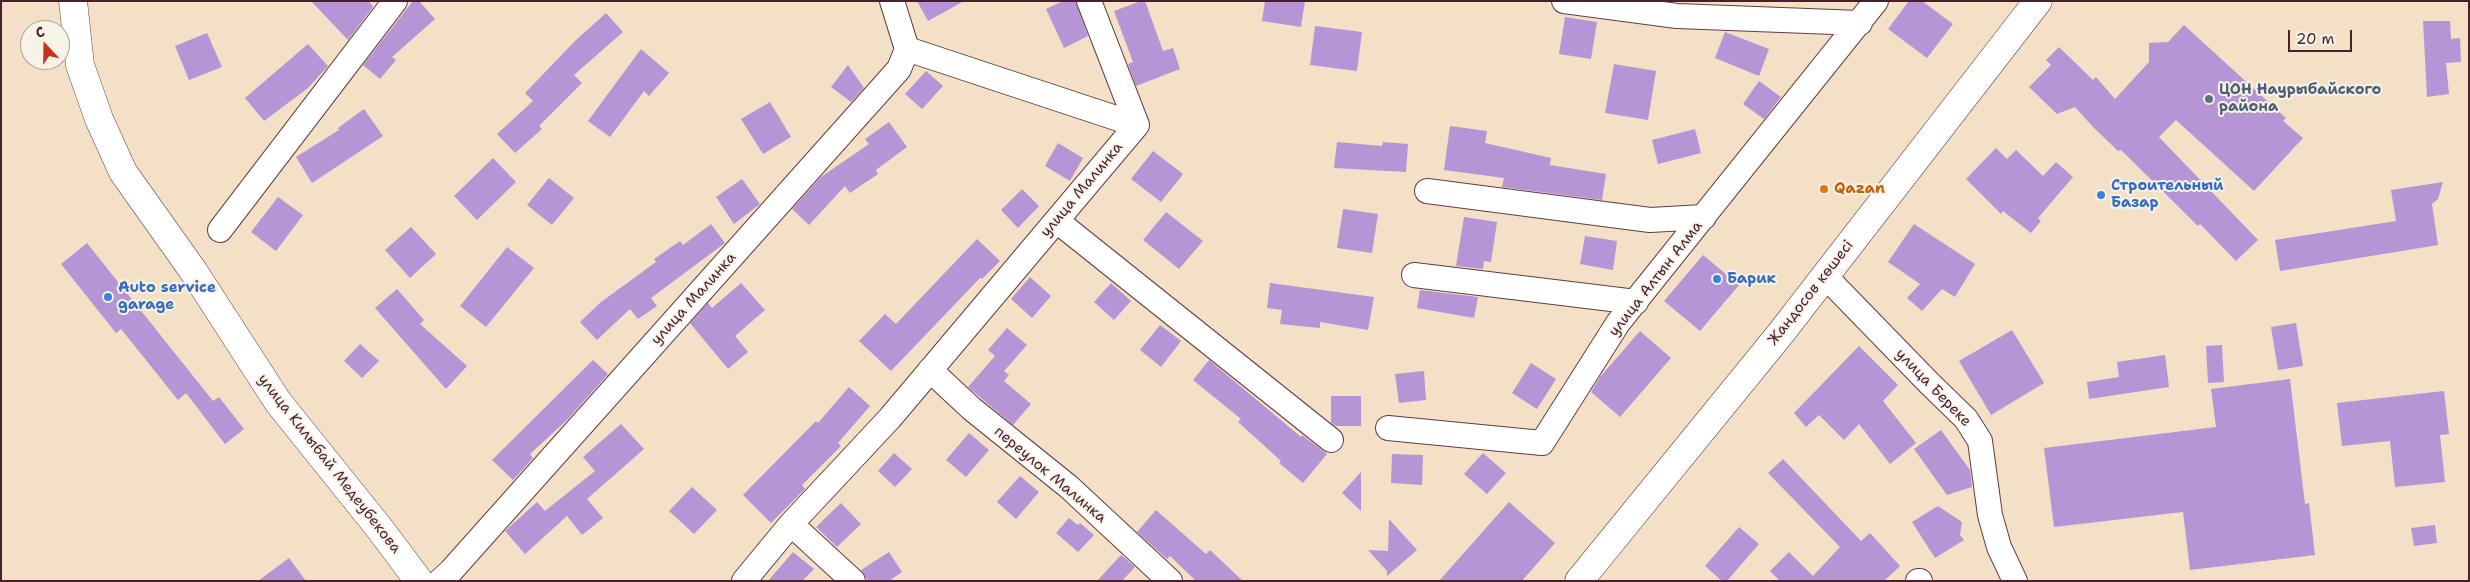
<!DOCTYPE html>
<meta charset="utf-8">
<style>
body{margin:0}
#map{position:relative;width:2470px;height:582px;overflow:hidden;background:#f4e0c6;font-family:"Shantell Sans",sans-serif}
canvas{display:block}
.frame{position:absolute;inset:0;border:2px solid #4a1f2b;pointer-events:none}
.north{position:absolute;left:20px;top:20px;width:50px;height:50px;box-sizing:border-box;background:#f7f3e8;border:1px solid #b29e9c;border-radius:50%;rotate:339deg;font-size:14px;font-weight:700;line-height:20px;text-align:center;color:#4a1f2b}
.north::after{content:'';display:block;margin:auto;width:18px;height:22px;background:#c8321e;clip-path:polygon(50% 0,100% 100%,50% 72%,0 100%)}
.scale{position:absolute;left:2288px;top:30px;width:64px;height:22px;box-sizing:border-box;border:2px solid #4a1f2b;border-top:0;padding-left:6px;font-size:15px;line-height:18px;white-space:nowrap;color:#4a1f2b;-webkit-text-stroke:4px #f7f3e8;paint-order:stroke}
</style>
<div id="map">
<canvas width="2470" height="582"></canvas>
<div class="frame"></div>
<div class="north">С</div>
<div class="scale">20 m</div>
</div>
<script>
const context = document.querySelector('canvas').getContext('2d');
context.lineJoin = 'round';
function fill(path, color) { context.fillStyle = color; context.fill(path, 'evenodd'); }
function stroke(path, color, width, dash) { context.strokeStyle = color; context.lineWidth = width; context.lineCap = dash ? 'butt' : 'round'; context.setLineDash(dash || []); context.stroke(path); }
function label(font, color, halo, rows, align = 'center') {
  context.font = font + ' "Shantell Sans",sans-serif'; context.lineWidth = 4; context.setLineDash([]); context.textBaseline = 'middle'; context.strokeStyle = halo; context.fillStyle = color; for (const [text, x, y, turn = 0] of rows) {
    context.save(); context.translate(x, y); context.rotate((+turn || 0) * Math.PI / 180); context.textAlign = isNaN(turn) ? turn : align; if (halo) context.strokeText(text, 0, 0); context.fillText(text, 0, 0); context.restore();
  }
}
const building = new Path2D(`
 M311,1H369L373,7L348,40Z
 M413,1H419L435,19L392,57L396,60L380,79L363,65Z
 M917,1H964L928,21Z
 M1063,1H1076L1088,36L1064,48L1046,9Z
 M1141,1H1145L1163,51L1173,48L1180,69L1136,86L1128,64L1133,62L1114,11Z
 M1265,1H1305L1301,27L1262,21Z
 M1909,1H1922L1953,24L1927,58L1888,29Z
 M606,13L623,32L574,75L582,83L539,126L542,129L515,153L497,134L533,101L525,93L575,41Z
 M1565,17L1597,22L1591,59L1559,54Z
 M2423,21H2450L2451,39L2460,38L2461,62L2446,63L2449,94L2427,97Z
 M2184,25L2286,118L2283,121L2303,138L2254,191L2176,120L2159,137L2258,240L2236,261L2200,224L2198,226L2121,150L2118,151L2093,127L2075,107L2057,114L2029,87L2051,65L2046,60L2059,47L2093,80L2096,77L2115,99L2149,62V43L2168,42Z
 M1315,26L1362,32L1357,71L1310,65Z
 M1725,32L1769,49L1759,76L1715,58Z
 M207,33L222,67L189,80L175,46Z
 M308,44L328,66L308,88L264,121L245,98Z
 M641,49L669,73L649,96L644,91L610,137L588,121Z
 M1614,64L1656,71L1648,120L1605,113Z
 M848,65L864,88L851,102L831,87Z
 M926,71L943,86L922,109L905,94Z
 M1759,81L1781,97L1764,119L1743,104Z
 M770,102L791,137L763,154L741,119Z
 M364,109L383,136L312,183L296,157L339,130L338,128Z
 M889,122L907,147L876,170L878,174L850,193L845,186L809,225L792,209L821,177L869,144L865,139Z
 M1450,126L1487,131L1485,143L1551,158L1550,165L1606,174L1602,200L1502,187L1504,178L1444,170Z
 M1695,129L1701,153L1658,164L1652,140Z
 M1337,142L1382,146L1383,142L1408,144L1406,172L1334,168Z
 M1058,143L1083,158L1070,181L1045,166Z
 M1996,148L2007,159L2016,150L2043,176L2056,162L2073,177L2038,218L2041,221L2031,233L2003,211L2001,214L1966,179Z
 M1153,151L1183,174L1161,202L1131,179Z
 M493,158L516,182L477,220L454,196Z
 M549,178L574,198L552,225L527,205Z
 M742,179L760,204L734,224L716,197Z
 M2443,182L2438,199L2432,204L2438,245L2280,271L2275,240L2396,221L2391,190Z
 M1022,189L1039,206L1018,228L1001,210Z
 M278,197L303,215L276,251L251,232Z
 M1343,209L1378,214L1372,253L1337,248Z
 M1166,212L1203,241L1179,269L1143,240Z
 M1464,217L1497,222L1491,262L1484,261L1483,269L1456,266Z
 M711,224L725,243L651,298L657,306L638,319L630,309L597,340L580,322L601,302L656,262L654,259L680,241L683,245Z
 M1914,224L1975,264L1955,297L1942,289L1922,311L1907,298L1920,284L1888,262Z
 M411,227L436,254L410,278L385,250Z
 M1585,236L1617,241L1613,270L1580,264Z
 M977,239L1000,261L982,279L980,278L891,371L859,341L885,314L896,324Z
 M87,243L213,401L219,397L244,429L225,444L186,393L178,400L121,329L116,333L61,264Z
 M507,247L534,268L486,327L460,306Z
 M1703,255L1739,285L1700,331L1664,301Z
 M1030,277L1051,296L1032,318L1011,299Z
 M741,283L765,310L735,336L748,352L728,369L690,323L708,303L712,308Z
 M1111,283L1131,301L1114,320L1094,302Z
 M1270,283L1374,297L1368,330L1320,322V328L1280,324L1282,310L1267,308Z
 M397,289L424,320L420,324L467,366L446,389L375,308Z
 M1420,290L1478,297L1474,318L1417,308Z
 M2296,323L2303,366L2278,370L2271,327Z
 M1160,325L1181,341L1161,367L1140,350Z
 M1007,328L1027,345L1004,371L1009,375L1004,381L1031,404L1013,425L968,387L995,356L988,350Z
 M2012,330L2044,383L1991,415L1959,361Z
 M1640,331L1671,358L1620,417L1591,392L1600,377Z
 M360,344L379,361L362,378L344,361Z
 M2222,345L2224,382L2208,383L2206,346Z
 M1859,346L1898,385L1883,401L1916,443L1890,464L1859,424L1844,440L1819,415L1806,427L1794,413Z
 M2165,355L2169,387L2089,399L2087,382L2119,377L2117,362Z
 M593,360L608,374L568,419L530,454L533,458L513,480L492,460Z
 M1209,360L1301,437L1302,435L1327,454L1303,483L1279,463L1281,461L1238,422L1241,419L1193,380Z
 M1531,363L1556,379L1537,409L1512,393Z
 M1424,371L1426,400L1399,403L1395,374Z
 M2290,379L2305,504L2309,503L2315,555L2190,570L2183,512L2054,527L2044,448L2216,427L2211,389Z
 M849,387L870,406L838,443L841,446L802,485L805,489L771,523L743,495L816,421L818,423Z
 M2444,391L2449,434L2440,435L2445,482L2395,487L2390,441L2342,446L2337,403Z
 M1331,396H1361V426H1336L1331,423Z
 M621,424L644,449L587,499L603,518L582,535L567,516L525,554L505,531L537,502L545,511L595,471L583,457Z
 M1941,430L1970,470L1972,487L1947,495L1914,449Z
 M969,433L989,450L966,477L946,460Z
 M894,453L912,469L895,487L878,471Z
 M1483,453L1506,473L1487,494L1464,474Z
 M1392,454L1423,455L1422,485L1391,483Z
 M1783,459L1861,541L1870,533L1900,566L1884,581H1780L1770,571L1789,552L1813,576L1840,547L1768,473Z
 M1361,472V511L1342,493Z
 M1020,476L1039,492L1016,519L997,502Z
 M692,487L717,510L694,534L669,511Z
 M1509,502L1555,543L1522,581H1439Z
 M841,503L861,524L837,547L816,527Z
 M1938,506L1962,522L1960,535L1964,540L1935,558L1912,522Z
 M1156,510L1206,554L1210,550L1243,581H1196L1170,556L1167,559L1137,532Z
 M1069,518L1078,525L1080,523L1094,535L1078,552L1056,533Z
 M1389,519L1417,550L1387,576V571L1368,550L1388,551Z
 M2435,525L2437,543L2414,546L2411,528Z
 M1739,527L1759,544L1727,581H1722L1705,566Z
 M793,552L814,569L802,581H768Z
 M889,552L902,572L889,581H868L861,570Z
 M1121,555L1135,567L1122,581H1097Z
 M289,558L306,581H258Z`);
const minor = new Path2D(`
 M1564,1L1677,16L1860,23
 M907,49L1137,125
 M1427,191L1650,220L1704,217
 M1057,221L1331,440
 M220,230L395,1
 M1414,275L1636,302
 M1825,276L1929,383L1966,419L1980,441L1990,515L1999,547L2015,581
 M930,370L972,409L1069,487L1170,581
 M1388,428L1542,443L1618,323L1876,1
 M791,524L853,581
 M440,581L451,571L899,69L907,49L892,1
 M744,581L791,524L890,418L1137,125L1089,1
 M1918,581H1920`);
const secondary = new Path2D(`
 M73,1L80,65L99,119L123,172L194,272L278,402L380,529L419,581`);
const primary = new Path2D(`
 M1579,581L1781,333L2038,1`);
const markers = [
 [2209,99,5,"#5c6f8a"],
 [1824,189,5,"#e8710a"],
 [2101,195,5,"#3f7fe0"],
 [1717,279,5,"#3f7fe0"],
 [108,297,5,"#3f7fe0"]
];
const serviceNames = [
 ["ЦОН Наурыбайского",2219,90],
 ["района",2219,107]
];
const shopNames = [
 ["Строительный",2111,186],
 ["Базар",2111,203],
 ["Барик",1727,279],
 ["Auto service",118,288],
 ["garage",118,305]
];
const foodNames = [
 ["Qazan",1834,189]
];
const streetNames = [
 ["улица Малинка",1082,190,-50],
 ["улица Алтын Алма",1656,279,-52],
 ["Жандосов көшесі",1811,293,-52],
 ["улица Малинка",694,299,-48],
 ["улица Береке",1933,388,46],
 ["улица Килыбай Медеубекова",329,464,52],
 ["переулок Малинка",1050,475,40]
];
fill(building, '#b595d5');
stroke(minor, '#643c42', 26);
stroke(secondary, '#643c42', 29);
stroke(primary, '#643c42', 29);
stroke(minor, '#fff', 24);
stroke(secondary, '#fff', 28);
stroke(primary, '#fff', 28);
for (const [x, y, r, color] of markers) { const dot = new Path2D(); dot.arc(x, y, r, 0, 2 * Math.PI); context.fillStyle = color; context.fill(dot); stroke(dot, '#f7f3e8', 2); }
label('bold 15px', '#4e5e75', '#f7f3e8', serviceNames, 'left');
label('bold 15px', '#366cbe', '#f7f3e8', shopNames, 'left');
label('bold 15px', '#c56008', '#f7f3e8', foodNames, 'left');
label('15px', '#4a1f2b', '#f7f3e8', streetNames);
</script>
